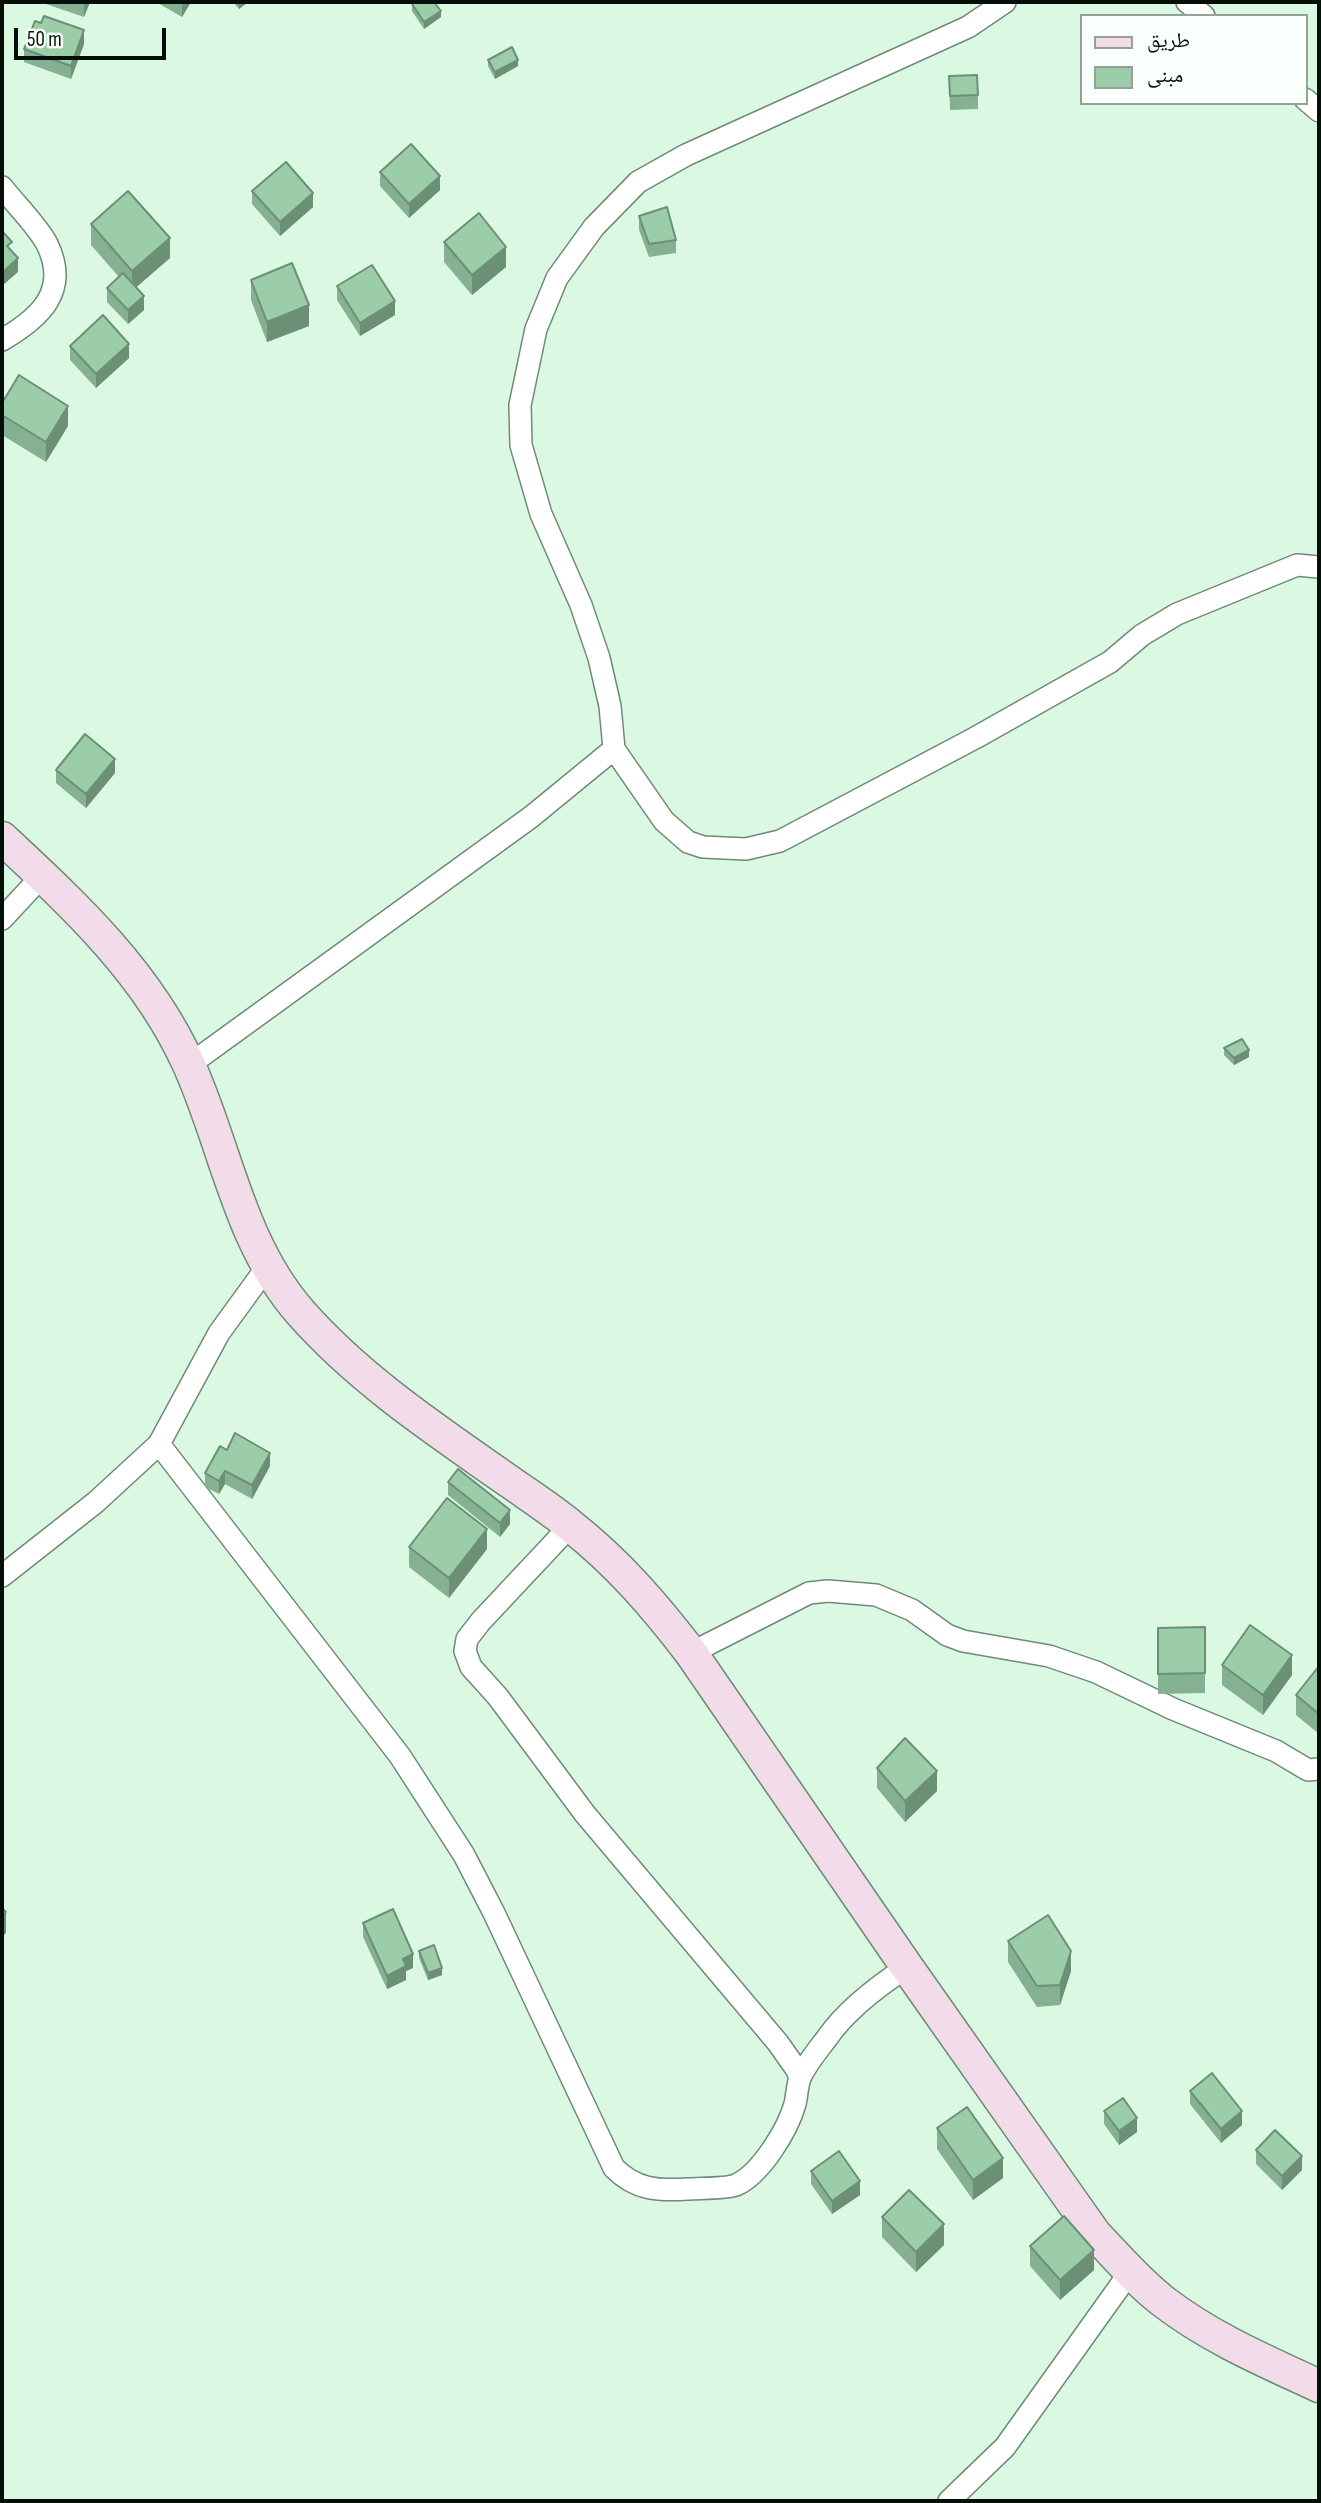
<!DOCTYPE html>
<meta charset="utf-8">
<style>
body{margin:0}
#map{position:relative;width:1321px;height:2503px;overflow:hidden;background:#dbf9e2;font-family:"Sofia Sans Condensed","Noto Naskh Arabic",sans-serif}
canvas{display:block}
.frame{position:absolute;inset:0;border:4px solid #050e08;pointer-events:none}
.legend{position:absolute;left:1080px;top:14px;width:228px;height:91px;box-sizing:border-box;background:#f9fffa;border:2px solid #979f99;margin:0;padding:9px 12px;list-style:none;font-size:21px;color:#050e08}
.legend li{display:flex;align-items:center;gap:14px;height:35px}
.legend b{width:35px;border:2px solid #979f99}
.scale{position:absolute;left:14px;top:28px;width:152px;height:32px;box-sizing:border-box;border:4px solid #050e08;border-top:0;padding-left:9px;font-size:21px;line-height:24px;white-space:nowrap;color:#050e08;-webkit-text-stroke:5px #f9fffa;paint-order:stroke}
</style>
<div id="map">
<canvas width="1321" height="2503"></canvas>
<div class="frame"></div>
<ul class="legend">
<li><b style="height:9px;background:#f2dce9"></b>طريق</li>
<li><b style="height:19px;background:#9bcda9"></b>مبنى</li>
</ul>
<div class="scale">50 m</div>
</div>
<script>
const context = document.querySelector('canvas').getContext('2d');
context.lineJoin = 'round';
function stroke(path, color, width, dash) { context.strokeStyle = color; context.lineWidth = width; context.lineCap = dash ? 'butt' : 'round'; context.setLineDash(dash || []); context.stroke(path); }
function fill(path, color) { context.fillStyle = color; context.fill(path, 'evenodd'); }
const street = new Path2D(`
 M1187,2L1204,16
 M1305,99L1319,111
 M2,187C15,204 37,225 47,244C70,291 40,318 2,340
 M614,749L664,821L688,842L703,847L746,849L780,841L975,738L1110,662L1142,635L1177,614L1297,565L1319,567
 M2,919L42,876
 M189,1065L531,817L614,749L610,706L599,658L581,605L541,514L521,445L520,405L536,329L557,278L594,227L638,182L686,155L968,27L1005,2
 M159,1444L400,1756L464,1855L494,1913L614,2168C636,2190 658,2191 688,2189C700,2188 725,2189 736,2185C761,2174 788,2129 795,2104C797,2096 797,2086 800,2078C806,2064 818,2050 827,2038C847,2009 878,1986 907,1967
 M571,1525L481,1621L467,1639L465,1651L471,1667L498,1697L585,1814L778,2043L797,2070L800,2078
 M2,1576L96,1502L159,1444L219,1333L267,1267
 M691,1653L809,1593L828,1591L876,1595L912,1610L947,1635L963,1641L1049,1656L1096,1672L1173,1709L1276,1751L1308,1770L1319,1769
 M949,2501L1005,2447L1130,2272`);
const secondary = new Path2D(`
 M2,838C74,905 148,973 189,1065C226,1147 239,1243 301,1313C361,1381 439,1432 513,1484C533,1498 553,1511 571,1526C618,1563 655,1606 691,1653L907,1967L1095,2234C1117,2257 1138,2282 1164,2302C1211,2338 1265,2361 1319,2386`);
const wall = new Path2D(`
 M40,2H90L84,17Z
 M156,2H191L182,17Z
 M233,2H248L239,9Z
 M412,4L441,17L424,29L412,11Z
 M84,44L71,79L24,62V49Z
 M488,60L518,66L495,79L488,66Z
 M949,76L978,95V109L950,110Z
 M380,172L440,190L409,218L380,186Z
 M252,191L313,207L280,236L252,204Z
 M639,216L676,240V253L649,257L639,230Z
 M91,224L170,258L136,287L144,310L128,324L107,302V288L119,277L91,245Z
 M444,242L506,267L472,295L444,262Z
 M251,280L309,326L267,342L251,300Z
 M337,286L395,315L360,336L337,300Z
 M70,346L129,358L96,388L70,360Z
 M2,403L68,426L46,462L2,435Z
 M56,770L115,773L86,808L56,783Z
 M1224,1048L1249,1057L1234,1065L1224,1055Z
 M227,1450L270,1466L252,1499L225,1484L219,1494L205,1487V1473Z
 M448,1482L510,1524L500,1537L448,1495Z
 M409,1547L487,1549L449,1598L409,1567Z
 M1205,1627V1693L1158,1694V1628Z
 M1222,1665L1292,1675L1263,1715L1222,1685Z
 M1319,1666V1734L1296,1715V1695Z
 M877,1768L937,1791L905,1822L877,1788Z
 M363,1923L413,1968L406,1971V1980L387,1989L363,1937Z
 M1008,1941L1071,1971L1060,2005L1037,2007L1008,1962Z
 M419,1951L442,1975L428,1980L419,1958Z
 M1190,2091L1242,2125L1221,2143L1190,2104Z
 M1104,2111L1137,2132L1119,2145L1104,2124Z
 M937,2128L1003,2178L973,2200L937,2149Z
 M1256,2150L1302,2170L1282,2190L1256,2164Z
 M811,2171L860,2195L832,2214L811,2184Z
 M882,2217L944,2245L916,2272L882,2237Z
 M1030,2246L1094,2270L1060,2300L1030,2266Z`);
const shadedWall = new Path2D(`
 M84,2H90L84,17Z
 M182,2H191L182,17Z
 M239,2H248L239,9Z
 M441,11V17L424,29V22Z
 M84,30V44L71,79V66Z
 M518,60V66L495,79V72Z
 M440,176V190L409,218V204Z
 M313,193V207L280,236V222Z
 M170,238V258L132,291V271Z
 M506,247V267L472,295V275Z
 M18,258V272L2,286V273Z
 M144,296V310L128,324V310Z
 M395,301V315L360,336V323Z
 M309,305V326L267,342V322Z
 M129,344V358L96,388V374Z
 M68,406V426L46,462V442Z
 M115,759V773L86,808V794Z
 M1249,1050V1057L1234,1065V1058Z
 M270,1453V1466L252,1499V1485Z
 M225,1471V1484L219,1494V1481Z
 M510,1510V1524L500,1537V1523Z
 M487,1529V1549L449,1598V1578Z
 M1292,1655V1675L1263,1715V1695Z
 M937,1771V1791L905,1822V1801Z
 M6,1912V1933L2,1937V1917Z
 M1071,1951V1971L1060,2005V1985Z
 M413,1954V1968L406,1971V1980L387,1989V1976L403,1959Z
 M442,1968V1975L428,1980V1973Z
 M1242,2111V2125L1221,2143V2129Z
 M1137,2118V2132L1119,2145V2131Z
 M1302,2156V2170L1282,2190V2176Z
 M1003,2158V2178L973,2200V2180Z
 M860,2181V2195L832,2214V2201Z
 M944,2224V2245L916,2272V2252Z
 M1094,2250V2270L1060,2300V2280Z`);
const building = new Path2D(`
 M415,2H434L441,11L424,22L412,4Z
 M44,16L84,30L71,66L24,49L35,21L41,23Z
 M512,47L518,60L495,72L488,60Z
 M977,75L978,95L950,96L949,76Z
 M411,144L440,176L409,204L380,172Z
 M286,162L313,193L280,222L252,191Z
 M128,191L170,238L132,271L91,224Z
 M667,207L676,240L649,244L639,216Z
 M479,213L506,247L472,275L444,242Z
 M2,231L12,242L7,246L18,258L2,273Z
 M292,263L309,305L267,322L251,280Z
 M372,265L395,301L360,323L337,286Z
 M123,273L144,296L128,310L107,288Z
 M103,315L129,344L96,374L70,346Z
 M19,375L68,406L46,442L2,415V403Z
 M85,734L115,759L86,794L56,770Z
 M1242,1039L1249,1050L1234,1058L1224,1048Z
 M235,1433L270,1453L252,1485L225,1471L219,1481L205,1473L220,1446L227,1450Z
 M458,1469L510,1510L500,1523L448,1482Z
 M447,1498L487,1529L449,1578L409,1547Z
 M1250,1625L1292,1655L1263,1695L1222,1665Z
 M1205,1627V1673L1158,1674V1628Z
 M1319,1666V1714L1296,1695Z
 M905,1738L937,1771L905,1801L877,1768Z
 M2,1908L6,1912L2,1917Z
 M393,1909L413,1954L403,1959L406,1966L387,1976L363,1923Z
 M1048,1915L1071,1951L1060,1985L1037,1986L1008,1941Z
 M434,1945L442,1968L428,1973L419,1951Z
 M1212,2073L1242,2111L1221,2129L1190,2091Z
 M1123,2098L1137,2118L1119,2131L1104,2111Z
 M967,2107L1003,2158L973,2180L937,2128Z
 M1275,2130L1302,2156L1282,2176L1256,2150Z
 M839,2151L860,2181L832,2201L811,2171Z
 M909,2190L944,2224L916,2252L882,2217Z
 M1064,2216L1094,2250L1060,2280L1030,2246Z`);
stroke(street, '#6f8a76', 24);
stroke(secondary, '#6f8a76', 35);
stroke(street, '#fff', 21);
stroke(secondary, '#f2dce9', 32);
fill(wall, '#85b091');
fill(shadedWall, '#6c9076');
fill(building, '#9bcda9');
stroke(building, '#6c9076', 2);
</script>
